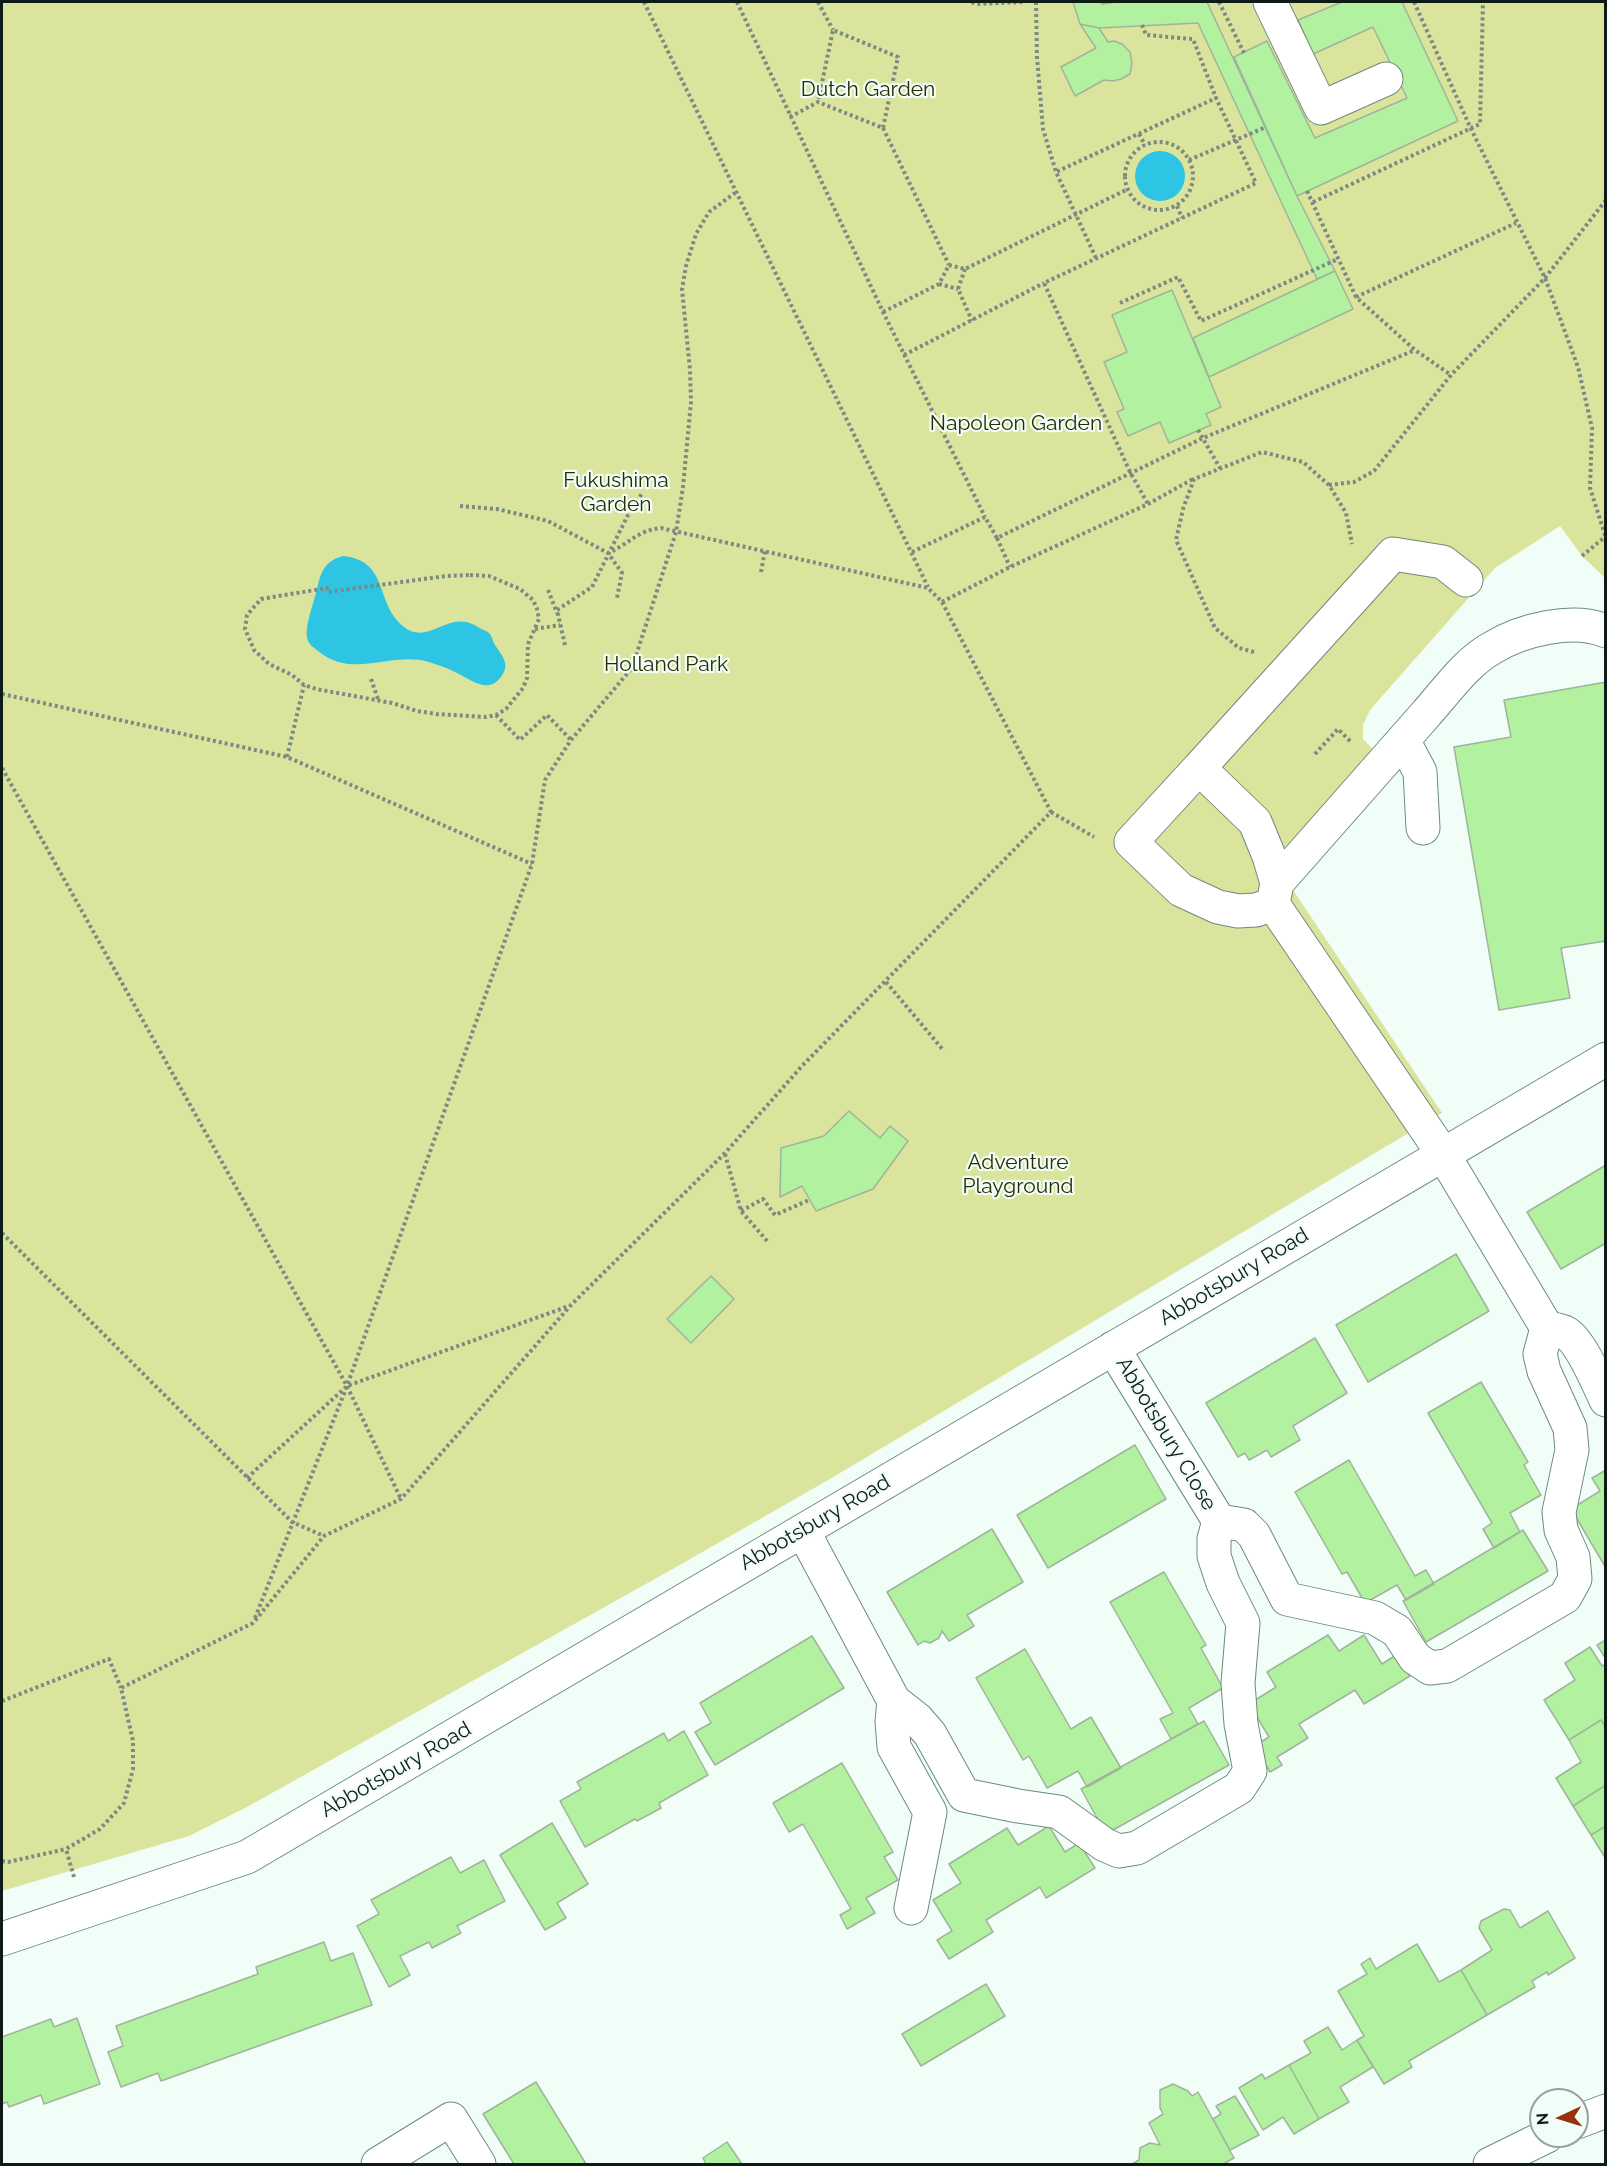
<!DOCTYPE html>
<style>
body{margin:0}
#map{position:relative;width:1607px;height:2166px;overflow:hidden;background:#f0fef7;font-family:Raleway,sans-serif}
canvas{display:block}
.frame{position:absolute;inset:0;border:3px solid #0f1b15;pointer-events:none}
.north{position:absolute;left:1529px;top:2088px;width:60px;height:60px;box-sizing:border-box;background:#f0fef7;border:2px solid #96a39d;border-radius:50%;rotate:266deg;font-size:16px;font-weight:700;line-height:24px;text-align:center;color:#0f1b15}
.north::after{content:'';display:block;margin:auto;width:21px;height:27px;background:#98320a;clip-path:polygon(50% 0,100% 100%,50% 72%,0 100%)}
</style>
<div id="map">
<canvas width="1607" height="2166"></canvas>
<div class="frame"></div>
<div class="north">N</div>
</div>
<script>
const context = document.querySelector('canvas').getContext('2d');
context.lineJoin = 'round';
function fill(path, color) { context.fillStyle = color; context.fill(path, 'evenodd'); }
function stroke(path, color, width, dash) { context.strokeStyle = color; context.lineWidth = width; context.lineCap = dash ? 'butt' : 'round'; context.setLineDash(dash || []); context.stroke(path); }
function label(font, color, halo, rows, align = 'center') {
  context.font = font + ' Raleway,sans-serif'; context.lineWidth = 4.5; context.setLineDash([]); context.textBaseline = 'middle'; context.strokeStyle = halo; context.fillStyle = color; for (const [text, x, y, turn = 0] of rows) {
    context.save(); context.translate(x, y); context.rotate((+turn || 0) * Math.PI / 180); context.textAlign = isNaN(turn) ? turn : align; if (halo) context.strokeText(text, 0, 0); context.fillText(text, 0, 0); context.restore();
  }
}
const green = new Path2D(`
 M2,2H1605V578L1582,556L1560,526L1495,568L1370,710L1363,725V739L1383,760L1291,887L1442,1113L830,1479L678,1566L247,1807L189,1836L2,1891Z`);
const water = new Path2D(`
 M1135 176a25 25 0 1 1 50 0a25 25 0 1 1-50 0Z
 M343,556C390,561 374,603 404,627C422,641 438,625 455,622C465,620 474,624 481,629C484,630 487,631 489,633C492,636 493,642 495,645C502,656 511,664 501,677C489,693 474,682 461,675C452,670 442,666 432,663C393,649 354,681 318,651C313,647 308,644 307,637C305,625 314,602 317,589C321,571 325,561 343,556Z`);
const building = new Path2D(`
 M1073,2H1100L1102,4L1116,2H1207L1297,196L1335,271L1317,279L1198,23L1099,28L1080,24Z
 M1342,2H1402L1458,121L1297,196L1234,57L1267,41L1315,138L1407,98L1373,27L1313,54L1298,20Z
 M1080,24L1099,28L1108,42L1114,41L1122,44L1130,52L1132,63L1130,74L1121,79L1113,81L1104,80L1075,96L1061,67L1096,48Z
 M1335,271L1353,309L1209,377L1193,338Z
 M1172,290L1221,407L1206,414L1211,425L1169,443L1160,422L1128,436L1117,412L1124,409L1104,362L1127,352L1112,315Z
 M1606,682V941L1561,948L1570,998L1499,1010L1454,747L1511,737L1504,700Z
 M849,1111L880,1138L890,1126L908,1141L873,1189L816,1211L802,1186L780,1197L781,1148L824,1136Z
 M1606,1165V1243L1561,1269L1527,1212Z
 M1456,1254L1489,1311L1368,1382L1336,1325Z
 M711,1276L734,1299L691,1343L667,1319Z
 M1315,1338L1347,1393L1293,1426L1300,1440L1271,1457L1267,1450L1249,1460L1245,1453L1238,1457L1206,1403Z
 M1481,1382L1528,1462L1524,1465L1541,1495L1510,1513L1520,1532L1494,1548L1483,1529L1492,1523L1428,1413Z
 M1135,1445L1166,1499L1048,1568L1017,1515Z
 M1349,1460L1415,1576L1426,1570L1434,1584L1406,1600L1397,1585L1365,1603L1347,1572L1342,1574L1295,1492Z
 M1606,1470V1568L1571,1509L1600,1491L1592,1478Z
 M992,1529L1023,1582L967,1615L974,1626L949,1641L942,1631L939,1638L930,1643L924,1641L918,1645L887,1592Z
 M1523,1530L1548,1571L1426,1642L1403,1601Z
 M1164,1572L1206,1645L1201,1648L1223,1688L1189,1708L1198,1724L1171,1739L1160,1719L1173,1713L1110,1602Z
 M1328,1635L1339,1651L1364,1635L1382,1664L1396,1655L1410,1676L1364,1704L1355,1690L1299,1724L1308,1738L1277,1757L1282,1765L1270,1772L1254,1746L1269,1737L1249,1704L1276,1687L1267,1672Z
 M812,1636L844,1688L715,1765L695,1732L711,1723L700,1703Z
 M1606,1640V1659L1597,1645Z
 M1590,1647L1602,1666L1606,1664V1728L1601,1720L1569,1740L1544,1700L1575,1680L1565,1663Z
 M1025,1649L1071,1729L1091,1717L1121,1768L1087,1787L1078,1771L1047,1788L1029,1756L1023,1760L976,1678Z
 M1601,1720L1606,1728V1785L1573,1806L1556,1778L1581,1762L1569,1740Z
 M1204,1721L1229,1765L1106,1834L1081,1789Z
 M684,1731L708,1775L659,1803L661,1808L637,1821L635,1819L585,1847L560,1801L581,1789L577,1782L664,1733L668,1741Z
 M842,1763L893,1852L884,1857L898,1880L866,1898L875,1913L847,1929L840,1915L851,1909L803,1824L789,1832L773,1803Z
 M1606,1785V1826L1591,1835L1573,1806Z
 M552,1823L588,1884L557,1903L566,1918L545,1930L500,1855Z
 M1049,1826L1065,1852L1079,1843L1095,1868L1046,1898L1040,1887L986,1920L993,1932L949,1959L937,1940L952,1931L933,1900L961,1883L949,1864L1007,1828L1018,1845Z
 M1606,1826V1859L1591,1835Z
 M451,1857L460,1873L484,1860L505,1901L457,1926L461,1933L432,1948L429,1942L400,1956L410,1975L389,1987L357,1926L379,1914L371,1900Z
 M1504,1909L1510,1910L1520,1928L1548,1911L1575,1958L1548,1975L1547,1972L1532,1981L1535,1987L1487,2015L1461,1970L1492,1950L1479,1928L1481,1921Z
 M324,1942L331,1961L353,1953L372,2005L161,2081L158,2073L121,2087L108,2052L123,2046L116,2026L258,1974L256,1967Z
 M1417,1944L1439,1982L1461,1970L1487,2015L1409,2061L1412,2067L1384,2084L1357,2040L1364,2036L1338,1991L1367,1974L1361,1964L1370,1958L1376,1969Z
 M986,1984L1005,2016L921,2066L902,2034Z
 M77,2018L100,2084L44,2104L41,2095L9,2107L7,2102L2,2104V2037L51,2019L54,2027Z
 M1328,2027L1342,2050L1357,2040L1373,2067L1340,2087L1349,2102L1319,2119L1289,2065L1311,2053L1304,2041Z
 M1289,2065L1319,2119L1294,2134L1283,2117L1263,2130L1239,2088L1262,2074L1265,2079Z
 M536,2082L586,2164H514L483,2114Z
 M1173,2084L1188,2091L1192,2096L1198,2092L1234,2158L1225,2163L1226,2164H1132L1139,2160L1140,2148L1150,2143L1160,2145L1149,2123L1163,2114L1160,2108V2090Z
 M1235,2096L1259,2135L1230,2150L1213,2119L1221,2114L1216,2106Z
 M727,2142L742,2164H706L703,2158Z`);
const path = new Path2D(`
 M644,2L928,587
 M737,2L883,312L985,517
 M818,2L833,30
 M972,2L975,4L1023,2
 M1036,2L1037,57L1043,129L1056,172
 M1219,2L1244,53
 M1414,2L1471,129L1545,278L1578,367L1592,428L1590,488L1606,538
 M1142,25L1146,35L1193,39L1216,98
 M790,117L818,102L883,128L898,57L833,30L818,102
 M883,128L949,265
 M1139,134L1145,145
 M1125 176a34 34 0 1 1 68 0a34 34 0 1 1-68 0Z
 M1189,160L1266,127
 M1307,191L1356,297L1415,350L1451,375
 M1313,202L1480,124L1483,2
 M1177,206L1182,218
 M1096,258L1056,172L1216,98L1256,183L1044,283L1130,472L1148,504
 M965,269L958,289L972,321
 M939,284L958,289
 M1356,297L1516,223
 M1120,303L1178,277L1201,321L1338,259
 M883,312L939,284L949,265L965,269L1128,189
 M904,355L1044,283
 M1198,430L1220,468
 M1329,485L1354,482L1374,471L1451,375L1545,278L1606,200
 M460,506L497,509L548,521L608,553L622,573L617,598
 M997,538L1010,567
 M912,552L985,517L997,538L1203,438L1415,350
 M1582,556L1606,536
 M761,572L765,551
 M470,575L489,576L520,589L533,600L537,609L539,619L528,644L527,678L523,688L506,709L496,715L486,717L436,714L417,711L392,703L316,689L304,685L292,675L269,664L254,650L245,629L247,615L261,599L327,588L328,592L446,576Z
 M548,590L557,613
 M942,602L1010,567L1148,504L1193,479
 M535,629L560,625
 M565,645L557,610L592,587L629,513L643,492
 M1254,652L1239,648L1215,628L1176,540L1183,509L1194,479L1262,452L1303,462L1329,485L1346,513L1352,544
 M371,679L378,699
 M2,694L287,757L532,864
 M496,715L520,740L547,715L571,740
 M1315,754L1338,729L1352,743
 M287,757L304,685
 M2,768L347,1386L401,1499
 M1051,812L1094,837
 M886,982L944,1051
 M725,1154L741,1211L768,1242
 M741,1211L763,1199L775,1215L809,1200
 M2,1233L292,1522L324,1536
 M247,1478L347,1386L569,1306
 M255,1618L347,1386L532,864L545,780L571,740L632,668L676,532L683,487L691,402L690,370L682,289L686,266L696,234L709,212L735,193
 M2,1701L109,1659L121,1688
 M2,1861L8,1862L66,1849
 M74,1877L66,1849L100,1829L124,1803L133,1769V1741L121,1688L253,1623L324,1536L401,1499L571,1305L725,1153L802,1066L1051,812L942,602L928,588L661,528C638,530 629,544 608,553`);
const minor = new Path2D(`
 M1270,2L1321,108L1386,79
 M1403,740L1420,772L1423,828
 M1199,768L1255,822L1269,856L1277,883L1273,904L1256,910L1238,911L1218,907L1181,890L1131,842Z
 M1199,768L1393,554L1443,562L1466,580
 M1277,883C1326,827 1375,771 1425,715C1445,693 1465,663 1492,648C1521,630 1573,617 1606,631
 M1273,904L1443,1154L1547,1328
 M1113,1348L1219,1521
 M803,1531L894,1701
 M911,1908L930,1812L894,1747L892,1721L894,1701L917,1719L930,1734L964,1795L1018,1806L1059,1812L1105,1845L1119,1851L1137,1848L1239,1788L1250,1771L1241,1724L1238,1683L1243,1623L1223,1583L1214,1556V1539L1219,1521L1244,1525L1254,1535L1287,1599L1375,1618L1397,1631L1415,1658L1430,1668L1447,1666L1565,1597L1575,1579L1573,1557L1561,1530L1559,1512L1572,1450L1570,1428L1544,1371L1540,1354L1547,1328C1553,1329 1561,1330 1566,1333C1581,1342 1598,1383 1606,1400
 M2,1939L247,1857L1606,1059
 M1577,2122L1606,2111
 M378,2164L451,2119L479,2164
 M1490,2164L1547,2136`);
const parkNames = [
 ["Dutch Garden",868,90],
 ["Napoleon Garden",1016,424],
 ["Fukushima",616,481],
 ["Garden",616,505],
 ["Holland Park",666,665],
 ["Adventure",1018,1163],
 ["Playground",1018,1187]
];
const streetNames = [
 ["Abbotsbury Road",1234,1277,-31],
 ["Abbotsbury Close",1166,1434,59],
 ["Abbotsbury Road",815,1523,-30],
 ["Abbotsbury Road",396,1770,-30]
];
fill(green, '#dbe49c');
fill(water, '#2dc5e3');
fill(building, '#b1f1a0');
stroke(building, '#a0b49b', 1.5);
stroke(minor, '#6c8b7c', 35);
stroke(path, '#7d8a84', 4, [3, 3]);
stroke(minor, '#fff', 33);
label('21px', '#292c01', '#f0fef7', parkNames);
label('21px', '#0f1b15', '#f0fef7', streetNames);
</script>
